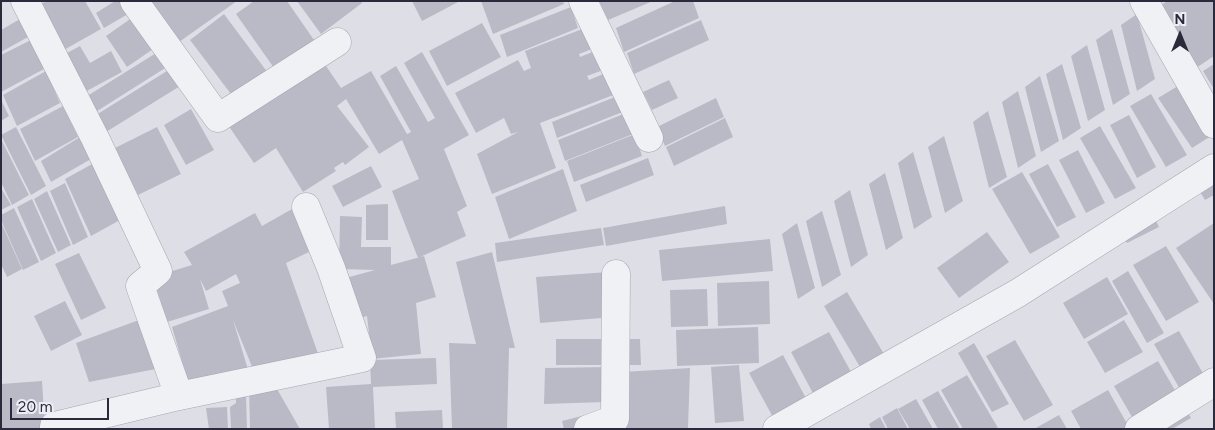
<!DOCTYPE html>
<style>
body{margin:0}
#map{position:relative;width:1215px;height:430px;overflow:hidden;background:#dedfe6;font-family:Figtree,sans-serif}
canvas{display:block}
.frame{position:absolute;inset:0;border:2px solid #292a3c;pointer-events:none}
.north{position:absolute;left:1155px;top:10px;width:50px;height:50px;-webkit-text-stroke:4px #edeef4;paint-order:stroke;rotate:0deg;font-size:14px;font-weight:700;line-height:20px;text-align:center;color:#292a3c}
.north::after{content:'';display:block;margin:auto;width:18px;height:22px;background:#292a3c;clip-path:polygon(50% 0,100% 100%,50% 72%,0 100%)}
.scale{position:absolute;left:10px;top:398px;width:99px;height:22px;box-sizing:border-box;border:2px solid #292a3c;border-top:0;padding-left:6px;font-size:15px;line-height:18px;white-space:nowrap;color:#292a3c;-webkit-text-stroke:4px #edeef4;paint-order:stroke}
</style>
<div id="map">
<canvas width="1215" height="430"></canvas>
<div class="frame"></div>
<div class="north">N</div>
<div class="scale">20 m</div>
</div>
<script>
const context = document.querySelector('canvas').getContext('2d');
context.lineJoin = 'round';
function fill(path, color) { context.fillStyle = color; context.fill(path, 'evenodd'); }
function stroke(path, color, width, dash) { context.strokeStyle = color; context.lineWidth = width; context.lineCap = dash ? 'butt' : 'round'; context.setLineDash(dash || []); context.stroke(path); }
const building = new Path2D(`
 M46,1H85L101,29L62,51L37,7Z
 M115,1H121L128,14L104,28L96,13Z
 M151,1H237L179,42Z
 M254,1H287L314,40L274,68L236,14Z
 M297,1H361L362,3L321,34Z
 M412,1H460L422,21Z
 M481,1H563L564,4L493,34Z
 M599,1H653L608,20Z
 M675,1H693L699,18L624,52L616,28Z
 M1167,1H1214V56L1196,68L1160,6Z
 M571,7L578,28L507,57L500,35Z
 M224,14L268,73L234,98L190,40Z
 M1137,14L1155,79L1137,91L1121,25Z
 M133,17L156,47L127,67L106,36Z
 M20,19L28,37L1,52V30Z
 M701,20L709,40L634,74L627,53Z
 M482,23L501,57L447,86L429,51Z
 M590,26L597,47L579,54L580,57L600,49L606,69L587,76L589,80L608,72L616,94L540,123L556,168L492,194L477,154L518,132L511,134L504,118L476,133L455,93L518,60L524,71L531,68L525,51Z
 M1112,29L1130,94L1113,105L1096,40Z
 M31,40L44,69L1,92V55Z
 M1087,45L1105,110L1088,121L1071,56Z
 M80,46L90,63L111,51L122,72L83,93L65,54Z
 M161,50L170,65L94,113L84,98Z
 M422,52L469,135L444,149L467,206L457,212L466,236L418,258L392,191L419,179L402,140L379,154L346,99L337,106L369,147L345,165L343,162L334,168L336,171L303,192L276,148L254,163L228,125L322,60L341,88L371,71L407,134L411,132L380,76L396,66L428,122L435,118L404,63Z
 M1062,64L1081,128L1063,140L1046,74Z
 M1214,64V89L1203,71Z
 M175,66L185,83L106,132L96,115Z
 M46,71L60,103L17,126L3,95Z
 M1040,76L1059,141L1041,152L1025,87Z
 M669,80L678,98L652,110L643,92Z
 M1178,86L1211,136L1192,148L1158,98Z
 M1018,91L1036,156L1018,168L1002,102Z
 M1151,94L1187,155L1166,167L1130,106Z
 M620,95L625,111L557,138L552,122Z
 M716,98L724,117L665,146L657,127Z
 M1,100L9,116L1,121Z
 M63,106L78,137L35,161L20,129Z
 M191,109L214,150L186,165L164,125Z
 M988,111L1007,177L989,188L973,122Z
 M626,113L633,134L565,161L558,140Z
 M1129,115L1156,167L1137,178L1110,125Z
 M725,118L733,137L674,166L666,147Z
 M1100,126L1136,188L1115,199L1080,138Z
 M16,127L46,186L31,195L1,135Z
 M157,127L181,174L138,195L115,148Z
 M635,134L642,156L574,182L567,161Z
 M944,136L963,201L945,213L928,147Z
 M80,137L91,159L51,182L41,161Z
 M1,139L29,195L12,205L1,182Z
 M1078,150L1105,203L1086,213L1059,160Z
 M913,152L932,217L914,229L898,163Z
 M648,158L654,175L586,202L580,185Z
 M94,163L120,220L91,236L65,179Z
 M1048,164L1076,217L1057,227L1029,174Z
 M371,166L382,187L343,207L332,186Z
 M563,169L577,211L509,239L495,197Z
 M1022,172L1060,237L1030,254L992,189Z
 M885,173L903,238L886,250L869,184Z
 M1214,174V195L1205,200L1196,185Z
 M65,183L88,237L73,245L50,191Z
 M1,188L11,205L1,210Z
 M850,190L868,255L851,267L834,201Z
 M47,191L71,245L58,252L34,199Z
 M32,199L56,253L41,261L17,207Z
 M388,204V240H366V205Z
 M725,206L727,224L606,246L603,228Z
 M14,208L39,262L23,270L1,220V215Z
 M1150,208L1159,227L1127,243L1117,225Z
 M292,209L309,252L286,263L321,362L255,374L233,320L250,376L190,389L172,327L228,306L222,291L240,283L236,274L206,291L200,279L209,309L167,322L153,277L192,265L184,252L255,213L262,226Z
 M822,211L841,275L822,287L806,221Z
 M340,216L362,217L361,247H391V265L424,256L436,297L416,303L421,354L372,359L367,316L354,320L342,279L375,270L339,269Z
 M1,222L22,269L7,277L1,264Z
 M797,223L815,288L798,299L782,234Z
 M1214,223V304L1176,248Z
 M601,228L604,245L497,262L495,243Z
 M987,232L1009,262L959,298L937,268Z
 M770,239L773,271L662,281L659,250Z
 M1166,246L1199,302L1166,321L1133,265Z
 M492,252L515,348H509L507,429H452L449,343L476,344L456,262Z
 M79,253L106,308L81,320L55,264Z
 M623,271L626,316L540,323L536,277Z
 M1128,271L1164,333L1147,343L1112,281Z
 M1107,277L1128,314L1084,339L1063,303Z
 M769,281L770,324L718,326L717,283Z
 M707,289L708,326L671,327L670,290Z
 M847,292L887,359L863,372L824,306Z
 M65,301L82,335L51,351L34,316Z
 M150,316L166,367L89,382L76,343Z
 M1124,320L1143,352L1105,373L1087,342Z
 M758,327L759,363L677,366L676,330Z
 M1179,331L1209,384L1185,398L1154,344Z
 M829,332L855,379L816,399L791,352Z
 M556,339H640L641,365H556Z
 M1015,340L1053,405L1024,421L986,356Z
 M974,343L1009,404L992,412L958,353Z
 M783,355L809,404L775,421L749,373Z
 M436,358L437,384L373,387L375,429H329L326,387L371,384L370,360Z
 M1158,361L1191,418L1172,429H1139L1114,386Z
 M739,365L744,421L715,423L711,367Z
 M607,367L606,402L544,404L545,368Z
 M690,368L688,428L625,429L621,407L622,372Z
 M967,375L998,428L996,429H963L941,390Z
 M42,381L45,429H1V384Z
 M273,382L300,429H250L249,387Z
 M1108,390L1130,429H1081L1071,411Z
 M938,391L960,429H938L922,400Z
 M236,393H246L247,429H231L230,407L236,403Z
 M916,399L933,429H910L898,409Z
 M227,407L228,429H209L206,408Z
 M617,407L622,429H564L562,421Z
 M897,408L908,429H888L882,417Z
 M442,410L443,429H396L395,412Z
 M1059,415L1067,429H1034Z
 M880,417L886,429H871L869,424Z`);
const minor = new Path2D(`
 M25,1L95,138L158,271L140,286L179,396
 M134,1L218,118L337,42
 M583,1L649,138
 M1144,1L1214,124
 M54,429V426L179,396L362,358L331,268L306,207
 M588,429L615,419L616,274
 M777,429L1018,293L1214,168
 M1139,429L1214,382`);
fill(building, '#b9bac6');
stroke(minor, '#a4a5b0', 29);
stroke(minor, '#f0f1f5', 28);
</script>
